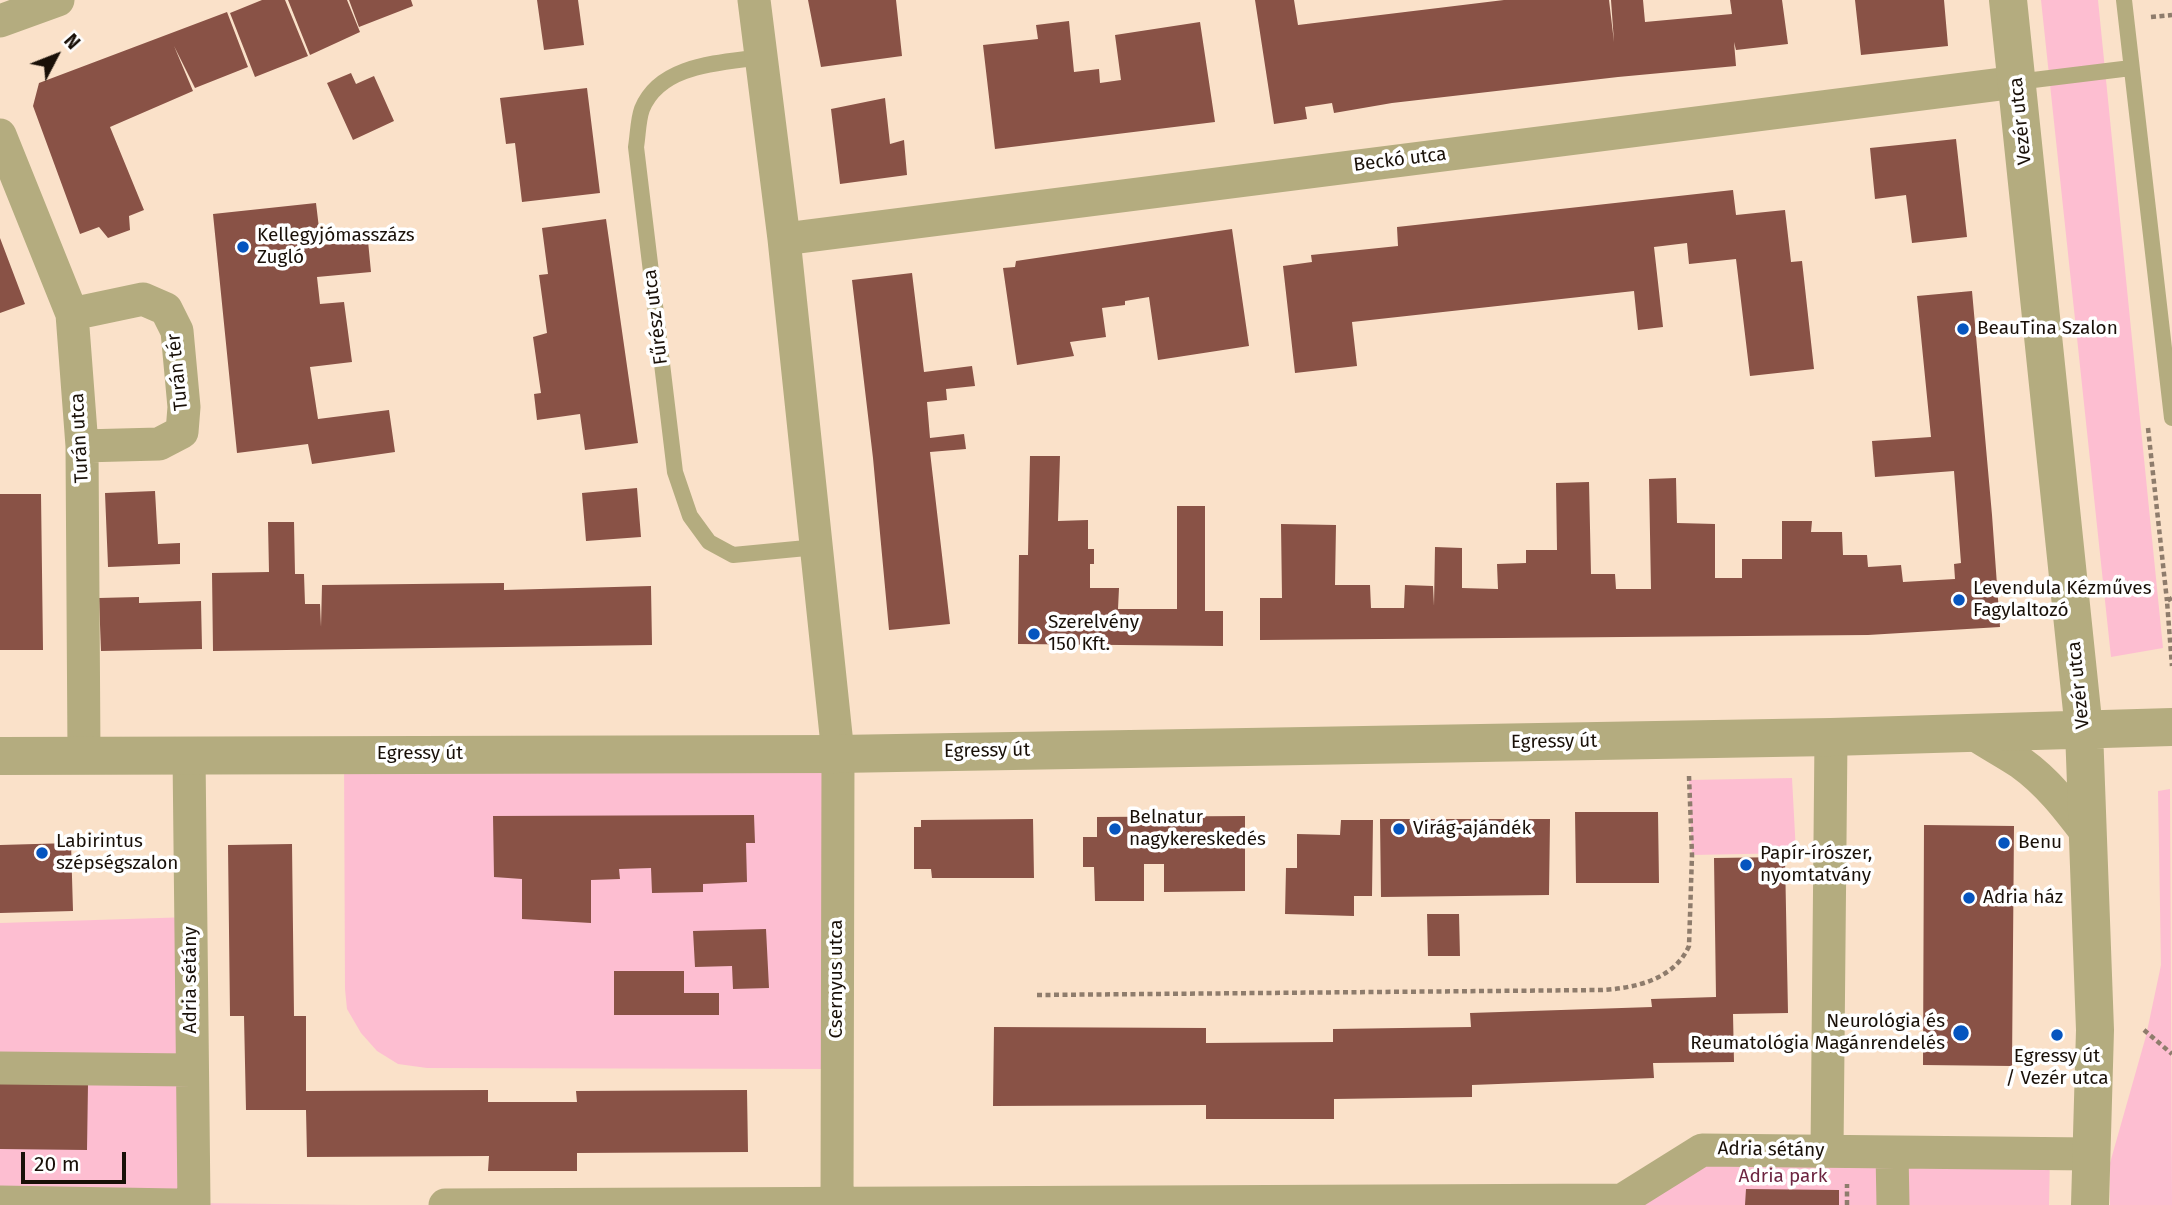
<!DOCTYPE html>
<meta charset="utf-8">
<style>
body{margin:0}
#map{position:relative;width:2172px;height:1205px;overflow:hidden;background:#fae1c9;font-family:"Fira Sans",sans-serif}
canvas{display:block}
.north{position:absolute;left:21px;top:21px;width:70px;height:70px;-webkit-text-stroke:5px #fff;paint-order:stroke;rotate:48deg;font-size:19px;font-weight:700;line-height:28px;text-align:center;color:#191008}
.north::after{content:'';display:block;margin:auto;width:24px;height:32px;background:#191008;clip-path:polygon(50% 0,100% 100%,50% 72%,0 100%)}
.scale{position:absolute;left:21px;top:1152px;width:105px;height:32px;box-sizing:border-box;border:4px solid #191008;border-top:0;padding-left:9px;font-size:21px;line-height:24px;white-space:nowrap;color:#191008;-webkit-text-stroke:5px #fff;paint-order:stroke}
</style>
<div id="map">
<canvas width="2172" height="1205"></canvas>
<div class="north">N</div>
<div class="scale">20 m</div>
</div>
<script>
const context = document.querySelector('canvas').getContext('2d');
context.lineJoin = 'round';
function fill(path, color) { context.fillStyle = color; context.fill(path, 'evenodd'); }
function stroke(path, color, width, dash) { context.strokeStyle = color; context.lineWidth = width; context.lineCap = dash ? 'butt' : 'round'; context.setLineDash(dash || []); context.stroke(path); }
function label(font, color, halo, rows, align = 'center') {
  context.font = font + ' "Fira Sans",sans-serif'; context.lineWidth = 7; context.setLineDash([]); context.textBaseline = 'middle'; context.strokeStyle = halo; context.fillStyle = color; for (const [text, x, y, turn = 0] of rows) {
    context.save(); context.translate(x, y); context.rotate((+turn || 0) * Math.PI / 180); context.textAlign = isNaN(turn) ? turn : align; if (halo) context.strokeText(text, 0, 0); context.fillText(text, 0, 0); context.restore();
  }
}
const green = new Path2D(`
 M2041,0H2098L2163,648L2111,657Z
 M344,754H838L837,1069L427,1068L398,1064L377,1051L361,1033L347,1009L345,989Z
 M1792,778L1796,853L1692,855L1689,780Z
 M2170,789L2172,1205H2110V1163L2146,1036L2161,965L2158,791Z
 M191,917L194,1203L357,1205H0V923Z
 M1702,1150L2050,1153L2049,1205H1517L1622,1200Z`);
const building = new Path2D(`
 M262,0H285L308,56L255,77L230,13Z
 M288,0H347L360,32L310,55Z
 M349,0H411L413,6L359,27Z
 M537,0H578L584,45L544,50Z
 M808,0H896L902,56L821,67Z
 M1255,0H1294L1298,25L1504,0H1609L1614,42L1611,0H1643L1645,22L1732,14L1730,0H1782L1788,44L1736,50L1734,42L1736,66L1618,77L1392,103L1334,113L1332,103L1305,107L1307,119L1274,124Z
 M1855,0H1944L1948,46L1861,55Z
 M227,12L248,67L195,88L174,46L193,91L110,127L144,210L129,216L130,230L108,238L99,227L80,234L33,106L39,83Z
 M1069,21L1074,72L1099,69L1100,83L1121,80L1115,35L1200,22L1215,122L995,149L983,45L1038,39L1036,25Z
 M351,73L356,84L374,76L394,121L353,140L327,83Z
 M587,88L600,193L522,202L515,143L506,144L500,98Z
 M885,98L890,144L904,140L907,175L840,184L831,109Z
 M1956,139L1967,237L1912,243L1906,195L1875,199L1870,148Z
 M1733,190L1736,215L1785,210L1791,262L1802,261L1814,369L1750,376L1736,259L1689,264L1687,243L1654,247L1663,327L1638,330L1634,291L1352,322L1357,366L1295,373L1283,266L1312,262L1311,255L1398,246L1397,227Z
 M316,203L321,245L368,241L371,272L317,277L320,304L344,302L352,362L310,367L318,419L389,410L395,452L312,464L308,444L237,453L213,214Z
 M606,219L638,443L585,450L580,414L537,420L534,394L541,393L533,337L547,333L539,275L548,274L542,228Z
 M1232,229L1249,346L1158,360L1149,297L1125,301V305L1102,308L1106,337L1070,342L1074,356L1017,365L1003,268L1015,267L1016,261Z
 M0,238L25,304L0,313Z
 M912,273L924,372L972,366L975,386L946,389L947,400L927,402L930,438L964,434L966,449L930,452L950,624L889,630L873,458L852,280Z
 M1972,291L1992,515L2000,627L1868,635L1260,640V598H1282L1281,524L1336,525L1335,585H1370L1371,608H1404L1405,585L1433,586L1434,606L1435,547L1462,548V588L1498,589L1497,564L1526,563V550H1557L1556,483L1589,482L1591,574H1615L1616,589H1651L1649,479L1676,478L1677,523L1715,524V578H1742V559H1782V521H1812L1811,532H1842L1843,555H1867L1868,567L1901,565L1903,582L1955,579L1954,564L1961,563L1954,471L1875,477L1872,441L1931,437L1917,296Z
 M1030,456H1060L1058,521L1088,520V549H1094V564H1090V588H1119L1118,609H1177V506H1205V611H1223V646L1018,644L1019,555H1028Z
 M637,488L641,537L586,541L582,493Z
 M155,491L158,544L180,543V564L108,567L105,493Z
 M0,494H41L43,650H0Z
 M268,522H294L295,574H304L305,604H320L321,627L322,585L504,583V590L651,586L652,645L213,651L212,573L269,572Z
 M139,597V603L201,601L202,649L101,651L99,598Z
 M1575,812H1658L1659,883H1576Z
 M754,815L755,843H746L747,882L703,884V892L652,893L651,868L619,869L620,879L591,880V923L522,919V879L494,877L493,816Z
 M1245,816V891L1164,892V864H1144V901H1095L1094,867H1083V837H1097V817Z
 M1033,819L1034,878H932L931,869H914V827H921V820Z
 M1380,819H1550L1549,895L1381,897Z
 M1341,820H1373L1372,896H1354V916L1285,914L1286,868H1297V834L1340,835Z
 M1924,825L2014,826L2012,1066L1923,1065Z
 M71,843L73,911L0,913V845Z
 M292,844L294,1016H306V1091L488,1090V1102H577L576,1091L747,1090L748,1152L577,1153V1171H488L489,1156L307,1157L306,1110H246L244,1016H230L228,845Z
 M1785,857L1788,1013L1733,1014L1734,1062L1653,1063L1654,1078L1472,1085V1097L1334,1099V1119H1206V1105L993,1106L994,1027L1206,1028V1043L1333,1042V1029L1471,1027L1470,1013L1652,1007L1651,999L1716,997L1714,858Z
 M1427,914H1459L1460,956H1428Z
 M766,929L769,988L733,989L732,966L695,967L693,931Z
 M614,971H684V993H719V1015H614Z
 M0,1084H88L87,1150L0,1149Z
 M1746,1189L1839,1190V1205H1745Z`);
const path = new Path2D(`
 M2151,17L2172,15
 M2148,428L2167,601
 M2172,598L2167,601L2172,666
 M1037,995L1602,990C1635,988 1674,980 1689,946L1692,855L1689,776
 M2144,1030L2172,1054
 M1847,1205V1184`);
const service = new Path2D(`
 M2124,0L2172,418
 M761,57C720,63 660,64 642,109C638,120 638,135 636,147L675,472L690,516L709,542L733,555L817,547
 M2017,82L2131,68`);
const minor = new Path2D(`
 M754,0L784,239L838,754L837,1205
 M0,21L58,0
 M0,135L72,314L82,446L84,755
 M784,239L2017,82
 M72,314L143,299L166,309L177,331L184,407L182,432L159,444L82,446
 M1974,734C1989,744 2006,753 2021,763C2049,783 2069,810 2089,836
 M189,754L194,1205
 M0,1068L192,1070
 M1827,1151L1831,737
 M1892,1152L1893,1205
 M0,1202L177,1205
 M445,1205L1622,1200L1702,1150L2091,1154`);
const tertiary = new Path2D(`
 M2008,0L2084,730L2095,1030L2090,1205
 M0,756L838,754L1831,737L2172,727`);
const markers = [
 [243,247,7,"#0655bf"],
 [1963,329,7,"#0655bf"],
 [1959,600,7,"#0655bf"],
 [1034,634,7,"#0655bf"],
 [1115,829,7,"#0655bf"],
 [1399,829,7,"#0655bf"],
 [2004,843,7,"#0655bf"],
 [42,853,7,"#0655bf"],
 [1746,865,7,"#0655bf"],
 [1969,898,7,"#0655bf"],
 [1961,1033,9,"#0655bf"],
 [2057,1035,7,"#0655bf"]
];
const streetNames = [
 ["Vezér utca",2021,121,-96],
 ["Beckó utca",1400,160,-7],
 ["Fűrész utca",656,317,-97],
 ["Turán tér",178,372,-96],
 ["Turán utca",80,438,-93],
 ["Vezér utca",2079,685,-96],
 ["Egressy út",1554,742,-1],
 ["Egressy út",987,751,-1],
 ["Egressy út",420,754],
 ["Csernyus utca",837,979,-90],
 ["Adria sétány",191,980,-90],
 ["Adria sétány",1771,1150,1]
];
const poiNames = [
 ["Kellegyjómasszázs",257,236],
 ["Zugló",257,258],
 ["BeauTina Szalon",1977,329],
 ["Levendula Kézműves",1973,589],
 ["Fagylaltozó",1973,611],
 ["Szerelvény",1048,623],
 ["150 Kft.",1048,645],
 ["Belnatur",1129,818],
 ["nagykereskedés",1129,840],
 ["Virág-ajándék",1413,829],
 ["Labirintus",56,842],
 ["szépségszalon",56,864],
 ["Benu",2018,843],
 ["Papír-írószer,",1760,854],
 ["nyomtatvány",1760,876],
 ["Adria ház",1983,898],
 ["Neurológia és",1945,1022,"right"],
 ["Reumatológia Magánrendelés",1945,1044,"right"],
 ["Egressy út",2057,1057,"center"],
 ["/ Vezér utca",2057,1079,"center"]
];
const parkNames = [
 ["Adria park",1783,1177]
];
fill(green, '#fdbed1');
fill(building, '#895246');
stroke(path, '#8e7c6c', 4.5, [5, 3.5]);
stroke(service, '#b4ac7f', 16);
stroke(minor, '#b4ac7f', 33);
stroke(tertiary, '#b4ac7f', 38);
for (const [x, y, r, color] of markers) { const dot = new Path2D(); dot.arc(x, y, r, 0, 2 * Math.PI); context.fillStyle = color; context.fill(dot); stroke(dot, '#fff', 2.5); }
label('19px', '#191008', '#fff', streetNames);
label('19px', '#191008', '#fff', poiNames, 'left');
label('19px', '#6d2541', '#fff', parkNames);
</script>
